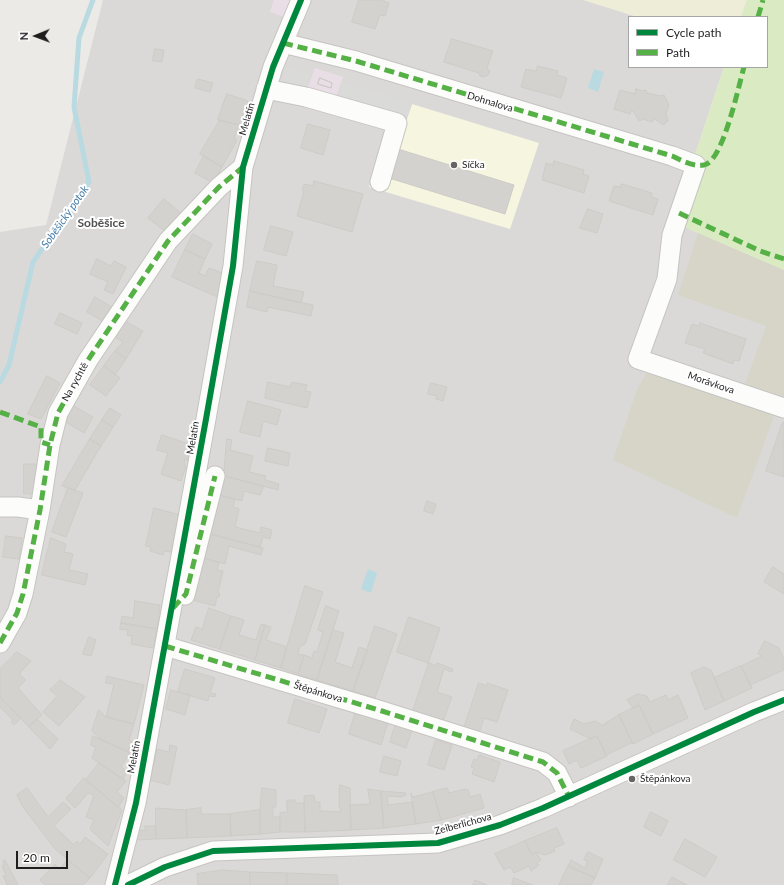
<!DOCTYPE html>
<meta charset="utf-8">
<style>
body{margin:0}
#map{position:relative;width:784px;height:885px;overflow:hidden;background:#eceae6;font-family:Lato,sans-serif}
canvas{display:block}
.legend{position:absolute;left:628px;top:16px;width:140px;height:52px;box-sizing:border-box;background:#fff;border:1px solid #a5a5a5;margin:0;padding:5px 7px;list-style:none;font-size:12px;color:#1e1e1e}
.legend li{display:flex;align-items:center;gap:8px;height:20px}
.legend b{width:20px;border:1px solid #a5a5a5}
.north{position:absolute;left:16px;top:16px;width:40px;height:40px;-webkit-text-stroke:3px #fff;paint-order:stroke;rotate:269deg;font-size:11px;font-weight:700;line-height:16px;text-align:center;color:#1e1e1e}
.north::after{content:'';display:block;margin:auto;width:14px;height:18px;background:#1e1e1e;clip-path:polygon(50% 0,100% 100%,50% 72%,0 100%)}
.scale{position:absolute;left:16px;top:851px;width:52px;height:18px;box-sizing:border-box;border:2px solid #1e1e1e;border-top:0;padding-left:5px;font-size:12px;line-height:14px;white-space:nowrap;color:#1e1e1e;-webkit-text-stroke:3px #fff;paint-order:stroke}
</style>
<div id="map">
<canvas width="784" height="885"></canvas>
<ul class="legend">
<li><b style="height:5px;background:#00873e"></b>Cycle path</li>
<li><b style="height:5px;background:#55b145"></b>Path</li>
</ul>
<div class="north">N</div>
<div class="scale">20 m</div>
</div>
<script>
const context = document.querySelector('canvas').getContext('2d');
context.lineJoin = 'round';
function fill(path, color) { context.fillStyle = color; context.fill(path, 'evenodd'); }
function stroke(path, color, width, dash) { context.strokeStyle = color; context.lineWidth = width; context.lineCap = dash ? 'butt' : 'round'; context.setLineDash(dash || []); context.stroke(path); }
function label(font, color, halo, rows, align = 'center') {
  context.font = font + ' Lato,sans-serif'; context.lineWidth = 4; context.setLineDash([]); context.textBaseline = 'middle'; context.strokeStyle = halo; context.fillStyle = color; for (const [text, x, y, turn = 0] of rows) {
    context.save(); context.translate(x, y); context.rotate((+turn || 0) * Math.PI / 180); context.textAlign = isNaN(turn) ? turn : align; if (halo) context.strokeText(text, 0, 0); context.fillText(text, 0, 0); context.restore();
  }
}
const residential = new Path2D(`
 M103,0H747L741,17H629V67H724L673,222L784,270V885H0V232L46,225Z`);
const industrial = new Path2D(`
 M274,0H290L285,17L270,12Z
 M315,68L343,77L335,99L307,90Z`);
const education = new Path2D(`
 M412,104L539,143L510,229L369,187L385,139L399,143Z`);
const religious = new Path2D(`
 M286,68L310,75L307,87L283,81Z
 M343,83L412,104L407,118L340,97Z`);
const construction = new Path2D(`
 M698,233L784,270V398L781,397L737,518L613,460L637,390L646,374L657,372L739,401L766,326L678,295Z`);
const farmland = new Path2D(`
 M583,0H747L741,17H637Z`);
const grass = new Path2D(`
 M747,0H784V270L673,222L724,67H767V17H741Z`);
const water = new Path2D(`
 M594,69L604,72L598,92L588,88Z
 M368,569L377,573L371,593L361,589Z`);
const stream = new Path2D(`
 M0,382L9,365L33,262L89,182L74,107L79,38L93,0`);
const building = new Path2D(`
 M359,0H381L389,3L385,16L380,15L375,29L352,22Z
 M452,39L493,51L487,68L490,71L488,75L484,77L480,76L479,73L444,62Z
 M155,49L164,50L162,62L153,61Z
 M538,66L558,71L557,75L567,78L561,98L521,87L526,69L536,71Z
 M320,78L332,83L331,88L318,84Z
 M320,78L332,83L331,88L318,84Z
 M198,79L213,83L210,92L195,88Z
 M636,89L643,91L646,90L647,93L661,96L664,95L669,105L666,114L668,121L663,125L655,119L652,122L643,119L639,121L634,112L631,111L630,114L614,109L620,90L635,94Z
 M227,94L248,101L239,125L218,120Z
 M220,120L239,125L234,138L237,140L222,167L200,154Z
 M308,124L330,130L323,155L301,148Z
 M398,149L514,185L505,214L389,178Z
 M204,156L222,167L213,183L195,173Z
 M554,161L584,170L583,174L589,176L584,193L542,180L546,163L553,165Z
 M314,181L363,194L352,232L297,216L304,191L302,190L304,184L313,186Z
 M622,184L652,193L651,197L658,199L653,215L609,201L614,186L620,187Z
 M164,199L183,215L167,233L148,218Z
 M588,209L603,214L597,233L580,228Z
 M271,226L293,232L286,256L264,250Z
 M193,234L212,244L205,259L185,250Z
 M185,250L205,259L199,273L205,276L209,268L225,274L222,299L172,277Z
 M97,259L111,266L114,261L126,267L113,294L104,290L108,282L90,274Z
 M257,261L277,265L273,286L304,292L301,303L250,291Z
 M250,291L313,305L311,316L268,307L267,312L247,307Z
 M95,297L112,307L104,322L87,312Z
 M60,313L82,323L77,334L55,324Z
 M123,320L143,331L126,359L115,351L123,342L114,336Z
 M700,323L746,339L739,361L734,360L733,364L703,353L705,349L685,343L692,324L699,326Z
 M115,351L126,359L115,375L104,366Z
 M104,366L120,378L106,396L90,385Z
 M47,376L60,383L41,419L28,414Z
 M268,382L290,387L292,382L307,385L305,391L311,392L307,408L265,398Z
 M431,383L447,387L443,401L436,399L437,396L428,394Z
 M248,401L281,410L277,425L263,421L260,437L240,432Z
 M70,404L93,417L84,433L61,419Z
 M110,408L121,415L113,427L102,420Z
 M102,420L113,427L101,446L90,439Z
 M783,422H784V477L766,471Z
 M162,435L195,446L190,461L185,459L184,466H186L181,481L161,474L168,453L157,450Z
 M90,439L101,446L75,490L62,486Z
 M227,439L232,440L230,450L253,456L249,472L266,476L265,480L279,484L278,490L224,476Z
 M268,448L290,453L288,466L265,461Z
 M24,464H37L36,494H24Z
 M224,476L264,486L260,495L244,491L242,501L219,495Z
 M68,488L83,493L66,537L52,532Z
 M219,495L235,499L233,507L239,509L235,527L260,533L261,527L272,530L270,539L263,537L260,547L210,534Z
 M427,501L436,504L433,514L424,511Z
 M154,508L180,515L171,552L164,551L163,555L150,551L151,547L146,546Z
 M210,534L263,548L261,555L229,546L225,564L204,558Z
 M6,536L22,538L19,559L3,557Z
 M51,538L66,544L64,552L73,554L69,570L88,574L85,585L42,575Z
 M204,558L219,563L217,570L223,571L218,592L220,594L219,597H217L215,606L193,600Z
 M773,567L784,574V594L764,582Z
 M305,586L323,592L305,644L300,646L298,654L304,655L298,674L281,668Z
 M135,601L160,605L157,629L121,623L122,616L133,618Z
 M326,606L339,611L317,680L298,674L304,655L312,658L314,651L317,652L323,632L318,630Z
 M209,608L231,616L220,649L191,640L196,627L202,629Z
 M231,616L244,620L239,635L256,640L261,624L265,625L255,660L220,649Z
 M409,617L440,628L428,663L397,652Z
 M121,623L157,629L153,648L131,644L132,636L127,635L128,630L120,629Z
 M265,625L271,627L266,640L287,647L281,668L255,660Z
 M375,626L397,634L375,698L353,691Z
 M333,630L344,633L335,662L352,668L359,647L368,650L353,691L317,680Z
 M89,637L96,640L91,656L83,654Z
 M765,641L779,648L784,660V670L750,685L741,666L762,656L758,654Z
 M17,652L31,661L19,674L26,680L18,688L42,715L29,727L0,697V669Z
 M429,663L436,666L437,663L453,669L452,672L444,669L437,692L452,697L443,721L413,711Z
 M741,666L752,688L724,701L714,678Z
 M704,667L711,670L724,701L705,710L691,673Z
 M185,669L215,678L210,693L216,694L215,697L209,696L208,701L178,692Z
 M107,676L144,685L134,724L106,717L114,684L106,683Z
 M60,680L85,697L59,726L43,712L57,696L50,690Z
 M479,683L487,686V683L508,690L497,722L484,718L479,733L464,728Z
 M171,690L190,695L185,715L166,709Z
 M638,694L647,696L650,702L666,695L668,700L678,695L688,718L653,734L639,705L633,708L627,700Z
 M0,697L21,718L14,725L11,722L13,720L0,707Z
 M295,699L327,709L319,733L288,723Z
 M639,705L653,734L633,744L619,715Z
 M99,710L106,717L134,724L129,740L132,741L128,752L99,738L92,731Z
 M356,711L388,722L381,745L349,734Z
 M619,715L633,744L631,743L606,755L597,736L591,739L570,729L574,719L584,724L595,721L602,725Z
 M37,719L58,739L50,749L29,727Z
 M396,724L412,730L406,748L390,742Z
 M93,736L130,753L121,767L127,771L123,779L92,758L96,747L91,745Z
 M597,736L607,756L581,768L577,760L569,764L563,751Z
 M436,740L452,745L444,770L428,765Z
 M170,745L177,747L169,785L150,780L157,749L169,752Z
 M479,755L500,762L494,782L472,774L474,768L471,767L474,759L477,760Z
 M384,756L401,761L397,776L380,772Z
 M99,763L126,781L117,792L124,798L118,807L86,780Z
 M84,778L122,810L108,846L90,829L94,820L86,817L94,795L88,793L75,808L66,799Z
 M340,785L350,788L351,830L305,832L304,796L314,795L315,802H320V811L341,812L339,805Z
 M27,788L48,817L63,802L71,809L54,826L74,845L77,841L80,844L85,837L108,854L90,878L55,849L23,807L17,795Z
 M262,788L276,790V807H273V817H280V832L260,834V810Z
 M447,788L449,793L465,789L468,790L470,797L480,794L484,808L441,820L433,792Z
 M368,789L381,791L384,828L351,830L350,805L370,804Z
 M381,791L406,793V796H402V797L387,796L388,805L412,802L416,824L384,828Z
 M433,792L441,820L416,824L411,793L412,797Z
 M287,800H295V803H304L305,832H280V813L287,812Z
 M156,808L186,810L187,838L156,839Z
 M201,808V814H230L231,836L187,838L186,810Z
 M260,810V834L231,836L230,814Z
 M651,812L668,821L661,836L644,827Z
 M145,826H156V839L138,840L135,831L145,830Z
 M557,828L564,844L554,848L555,851L545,855L536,852L532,855L525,841Z
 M685,839L717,857L705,877L674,860Z
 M525,841L532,855L536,852L541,860L537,863L539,865L531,871L529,866L514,873L510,867L504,870L495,854Z
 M588,852L603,859L595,878L568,866L571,860L585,868L588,861L584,860Z
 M5,860L18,885H6L7,884L3,876L6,875L2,866L4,865L3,862Z
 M68,860L90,878L83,885H45L40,880L55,864L59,869Z
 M568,866L595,878L591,885H559Z
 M223,870L250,872V885H198L197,874Z
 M250,872L287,873V885H250Z
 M287,873L337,875L338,885H287Z
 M672,877L687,885H668Z
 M514,878L533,885H515L512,884Z
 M475,880L487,885H473Z`);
const minor = new Path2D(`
 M283,43L356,61L672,156L696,165L672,235L667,279L638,359L784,408
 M266,89L306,97L397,123L380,182
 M0,507H18L40,510
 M185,595L215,476
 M0,643L17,613L23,594L40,510L50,445L58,413L88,360L168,241L219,187L243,167
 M165,646L382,711L543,762L557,773L569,797
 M115,885L136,803L206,419L233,266L243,167L273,67L301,0
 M128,885L165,867L213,851L438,843L500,825L543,808L754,712L784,700`);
const quiet = new Path2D(`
 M758,17L763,0
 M283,43L356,61L672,156C681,160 693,167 704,165C723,162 739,84 744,67
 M679,213L760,251L784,259
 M0,412L41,427V442L50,445
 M173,608L186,594L215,476
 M0,643L17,613L23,594L40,510L50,445L58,413L88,360L168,241L219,187L243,167
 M165,646L382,711L543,762L557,773L569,797`);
const cycleway = new Path2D(`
 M115,885L136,803L206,419L233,266L243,167L273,67L301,0
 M128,885L165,867L213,851L438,843L500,825L543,808L754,712L784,700`);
const markers = [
 [454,165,4,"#666564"],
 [632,779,4,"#666564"]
];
const streetNames = [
 ["Dohnalova",490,102,17],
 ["Melatín",247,119,-74],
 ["Na rychtě",75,382,-61],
 ["Morávkova",711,383,19],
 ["Melatín",193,438,-80],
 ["Štěpánkova",318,692,17],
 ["Melatín",134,757,-79],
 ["Zeiberlichova",463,824,-15]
];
const poiNames = [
 ["Síčka",462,165],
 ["Štěpánkova",640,779]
];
const waterNames = [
 ["Soběšický potok",65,217,-55]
];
const quarterNames = [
 ["Soběšice",101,223]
];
fill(residential, '#dbd9d7');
fill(industrial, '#eadee6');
fill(education, '#f6f5e0');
fill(religious, '#dadad8');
fill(construction, '#d6d5c7');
fill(farmland, '#ededd8');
fill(grass, '#daebc3');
fill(water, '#b8dae0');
stroke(stream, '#b8dae0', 5);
fill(building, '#d4d2cf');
stroke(building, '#cfcbc7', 1);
stroke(minor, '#c5c4c2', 21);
stroke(minor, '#fcfcfb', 19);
stroke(quiet, '#55b145', 5, [10, 5]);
stroke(cycleway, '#00873e', 6);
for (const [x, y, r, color] of markers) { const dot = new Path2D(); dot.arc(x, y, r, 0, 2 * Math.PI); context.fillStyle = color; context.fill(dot); stroke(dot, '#fff', 1.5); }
label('10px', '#1e1e1e', '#fff', streetNames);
label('10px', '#1e1e1e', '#fff', poiNames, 'left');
label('italic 11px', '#447aa8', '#fff', waterNames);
label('bold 12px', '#515151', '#fff', quarterNames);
</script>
